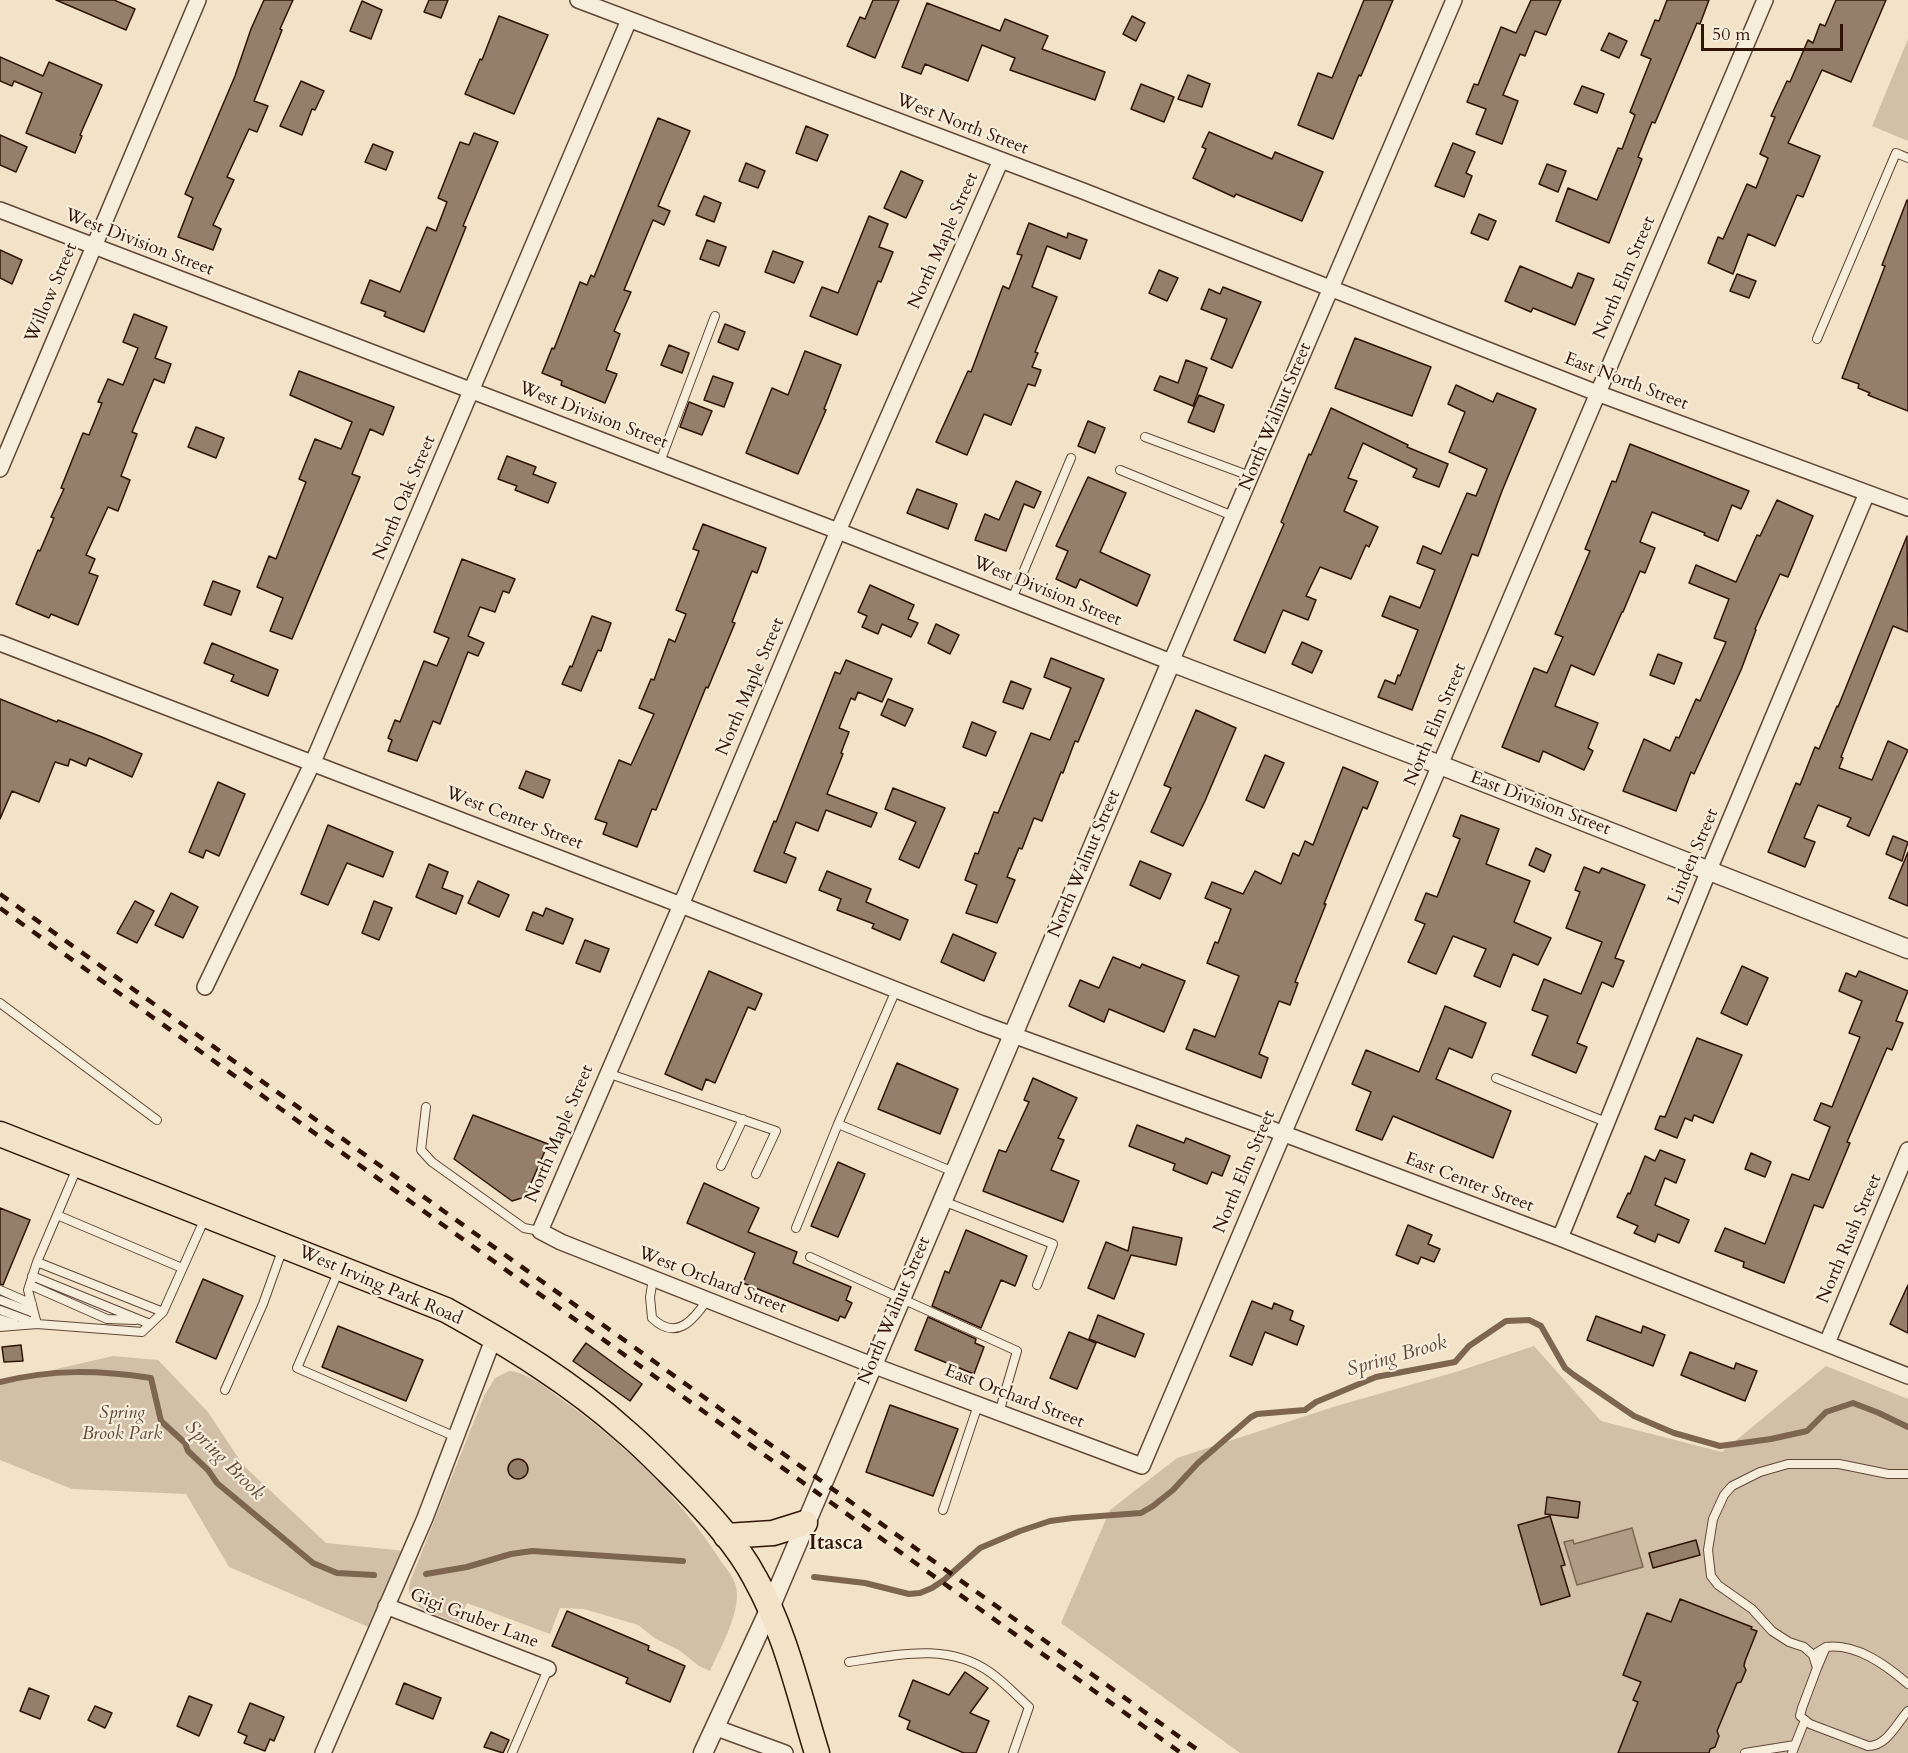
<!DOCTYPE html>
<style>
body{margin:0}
#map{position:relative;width:1908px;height:1753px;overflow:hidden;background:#f2e3c8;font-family:Cardo,serif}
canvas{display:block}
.scale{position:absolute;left:1701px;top:24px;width:142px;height:27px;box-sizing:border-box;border:3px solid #301305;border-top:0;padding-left:8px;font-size:18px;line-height:21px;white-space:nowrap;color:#301305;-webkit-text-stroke:4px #f7eddb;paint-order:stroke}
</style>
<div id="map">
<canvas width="1908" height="1753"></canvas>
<div class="scale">50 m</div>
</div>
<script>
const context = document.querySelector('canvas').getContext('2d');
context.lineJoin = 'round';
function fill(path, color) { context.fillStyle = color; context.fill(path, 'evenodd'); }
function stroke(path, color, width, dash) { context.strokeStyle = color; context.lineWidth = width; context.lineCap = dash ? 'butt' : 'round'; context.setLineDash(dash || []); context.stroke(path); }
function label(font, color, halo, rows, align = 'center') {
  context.font = font + ' Cardo,serif'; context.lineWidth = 4.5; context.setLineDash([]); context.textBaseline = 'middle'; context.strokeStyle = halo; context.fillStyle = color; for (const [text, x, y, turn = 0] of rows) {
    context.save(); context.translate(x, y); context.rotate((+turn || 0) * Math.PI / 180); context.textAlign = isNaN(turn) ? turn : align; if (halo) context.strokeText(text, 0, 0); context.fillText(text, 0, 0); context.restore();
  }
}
const green = new Path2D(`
 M1908,39V141L1872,126Z
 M1534,1346L1601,1421L1722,1452L1826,1366L1908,1399V1753H1240L1061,1623L1110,1510L1177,1458L1333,1407L1459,1371Z
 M113,1356L158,1360L208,1412L243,1465L326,1543L406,1551L373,1629L229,1567L186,1494L72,1489L0,1460V1382Z
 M509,1371C527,1372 546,1388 560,1398C624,1444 680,1496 722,1563C727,1569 734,1578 736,1586C742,1611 720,1648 710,1671L699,1666L679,1650L656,1639L638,1625L584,1609L560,1608L550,1634L467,1603L459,1623C437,1614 400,1609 411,1579L484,1396L495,1378Z`);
const water = new Path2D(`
 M1632,1528L1643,1567L1577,1585L1564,1542L1573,1540L1574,1544Z`);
const stream = new Path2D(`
 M0,1382C53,1369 97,1370 151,1378L161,1421L185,1443L188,1451L208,1470L217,1483L313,1563L337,1573L374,1575
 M426,1574L467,1567L511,1554L532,1551L683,1561
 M814,1577L865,1583L909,1594L920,1593L932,1588L944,1580L980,1548L1020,1531L1050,1521L1073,1518L1141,1513L1153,1506L1173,1490L1198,1463L1251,1417L1257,1414L1305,1410L1316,1402L1376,1377L1455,1362L1469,1346L1506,1321L1529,1320L1541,1326L1565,1368L1574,1375L1634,1416L1674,1433L1720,1446L1771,1439L1807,1431L1826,1412L1853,1403L1879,1413L1908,1427`);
const building = new Path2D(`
 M56,0H114L135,9L126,30Z
 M264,0H293L280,29L282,30L254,101L268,106L257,132L249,129L227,177L234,180L213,225L221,229L213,250L178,237L193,198L185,194L235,76L251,29Z
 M429,0H448L441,18L424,12Z
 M873,0H899L875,58L847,46L860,17L865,19Z
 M1364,0H1393L1361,76L1359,75L1333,139L1298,125L1318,73L1332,78Z
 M1531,0H1561L1546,35L1535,31L1525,56L1520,54L1503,95L1518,101L1502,144L1476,134L1486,109L1467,102L1474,84L1478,85L1501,27L1516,33Z
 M1667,0H1709L1700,24L1697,23L1655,123L1652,122L1638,157L1642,159L1609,243L1556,221L1568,188L1597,200L1618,148L1622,149L1635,115L1630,112L1651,59L1641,55L1655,20L1659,21Z
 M1836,0H1886L1851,82L1822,70L1788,143L1820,156L1803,197L1797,195L1775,246L1748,234L1733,274L1708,263L1718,237L1723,239L1747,184L1756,188L1768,158L1760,154L1775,117L1771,116L1787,81L1790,82L1808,40L1813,43L1820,24L1825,26Z
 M362,1L382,10L371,39L350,31Z
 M927,3L1000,31L1005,19L1048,36L1042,49L1105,72L1095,100L1010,70L1015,58L982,45L968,81L925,64L921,74L902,67Z
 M499,16L548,35L514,114L465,94L480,59L482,60Z
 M1132,16L1145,23L1136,41L1123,34Z
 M1609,33L1627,41L1619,58L1601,50Z
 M0,57L43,76L49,62L102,85L80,135L82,136L75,153L26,133L42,93L14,81L12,86L0,81Z
 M1188,75L1210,84L1202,107L1178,99Z
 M301,81L324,91L315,110L312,109L302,135L280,126Z
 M1141,84L1174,97L1164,122L1131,109Z
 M1582,86L1604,94L1597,113L1574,104Z
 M658,118L690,131L658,206L670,211L664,225L653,220L624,290L631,292L614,331L620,334L606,370L617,374L605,403L561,385L562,381L542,373L552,348L554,349L580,282L587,285L591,275L594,277Z
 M806,126L828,135L817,161L796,153Z
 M1209,132L1272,159L1275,152L1323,172L1302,221L1236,194L1234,197L1193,178L1206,149L1202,147Z
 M474,133L498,142L463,226L466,227L424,332L384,316L386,312L361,303L370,280L400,292L427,227L436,231L447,202L438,198L460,142L469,145Z
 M0,135L27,147L16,172L0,165Z
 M1453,143L1475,152L1466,173L1472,176L1464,197L1435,186Z
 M373,144L393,152L386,170L365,162Z
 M746,163L765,171L758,188L739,181Z
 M1547,164L1566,171L1558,192L1539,184Z
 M901,171L923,181L906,218L884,208Z
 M704,196L721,203L714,222L696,215Z
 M1907,200H1908V411L1868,395L1870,393L1858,388L1859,384L1842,378L1885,266L1882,265Z
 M1479,214L1496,221L1488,240L1471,233Z
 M869,216L888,224L879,247L893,252L881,282L878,281L857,335L810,316L822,287L838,293Z
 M1029,223L1067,238L1068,233L1087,240L1080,259L1047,246L1032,287L1057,297L1035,352L1038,353L1032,367L1041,370L1035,386L1028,384L1011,425L984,414L967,455L936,442L968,371L971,372L1003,286L1009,289L1022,255L1017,254Z
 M707,240L726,247L719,266L700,259Z
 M0,250L22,260L12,284L0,278Z
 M773,251L803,262L794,283L765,272Z
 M1520,266L1572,288L1578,273L1594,279L1575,325L1533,308L1531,312L1505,301Z
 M1159,270L1178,278L1167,301L1149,293Z
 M1737,274L1756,281L1749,298L1730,291Z
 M1223,287L1261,302L1232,368L1211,359L1227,319L1201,309L1209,289L1220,294Z
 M134,314L167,327L155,358L171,364L164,383L154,379L132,432L137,434L121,476L130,480L118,511L108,507L86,555L95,559L89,573L98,576L78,625L51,614L49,618L16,604L38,550L40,551L54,518L51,517L64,489L61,488L83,433L89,435L102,403L98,402L108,379L123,385L138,348L123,342Z
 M725,324L745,332L738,350L718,342Z
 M1355,338L1431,367L1412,416L1335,388Z
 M669,345L689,353L682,373L661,365Z
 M805,351L841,365L824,409L826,410L798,474L746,453L772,388L788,395Z
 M1186,360L1207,368L1193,406L1154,390L1160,376L1178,383Z
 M299,371L394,407L383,435L370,429L352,474L360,477L292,639L270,631L283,598L257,587L269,556L276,559L306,482L299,479L315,439L341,449L352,422L290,395Z
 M713,376L733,383L724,407L704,400Z
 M1456,385L1493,402L1497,393L1536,409L1502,491L1478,556L1472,554L1412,710L1378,697L1385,680L1395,684L1398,675L1400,676L1418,630L1382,616L1390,596L1420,608L1435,570L1417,563L1423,546L1441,554L1467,493L1476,496L1487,469L1449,452L1465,412L1448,404Z
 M1199,395L1224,405L1214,432L1188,422Z
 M689,402L712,411L702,435L680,427Z
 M1331,408L1408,445L1407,447L1448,464L1439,487L1413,477L1417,469L1363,443L1348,478L1357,481L1344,511L1378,527L1369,547L1366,545L1351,579L1320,567L1306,596L1316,600L1308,620L1283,610L1265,653L1234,640L1284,524L1281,522L1309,454L1311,455Z
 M1088,421L1105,428L1095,453L1078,446Z
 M196,427L224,438L216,458L188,447Z
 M1630,444L1749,491L1741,509L1732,505L1718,541L1704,535L1705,533L1652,512L1640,542L1655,548L1645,573L1640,571L1623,612H1622L1594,675L1571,665L1555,706L1598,723L1588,748L1593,751L1584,770L1543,751L1539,762L1502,747L1534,668L1547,673L1563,637L1555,634L1590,551L1585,549L1595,524L1612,481L1616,482Z
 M507,456L536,467L533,474L556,483L548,503L515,490L517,486L498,479Z
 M1088,477L1126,493L1100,552L1150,575L1137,606L1080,579L1076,588L1056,579L1068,551L1056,546Z
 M1016,481L1041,492L1034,508L1024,504L1006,551L975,540L985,514L999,520Z
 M917,489L957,504L948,529L907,513Z
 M1777,500L1813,516L1788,577L1780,574L1755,629L1756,630L1741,670L1694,774L1691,772L1676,811L1623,791L1644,739L1670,751L1676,737L1679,738L1696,699L1700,701L1726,642L1714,638L1729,599L1689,583L1696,565L1736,582L1757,535L1760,536Z
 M703,524L766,548L757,573L752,571L732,622L735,623L708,688L706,687L656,810L652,809L637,847L603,834L607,823L595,819L619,760L631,765L654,714L639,708L651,679L654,680L669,639L675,642L686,614L676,610L699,551L693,549Z
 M1907,536L1908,632L1893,626L1841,757L1843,758L1839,768L1872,780L1888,741L1908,750L1869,836L1847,826L1851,818L1818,805L1804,838L1815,842L1805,867L1768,852L1796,783L1800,785L1815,747L1819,749L1837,706L1838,707Z
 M462,559L515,579L509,593L503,591L495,612L480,607L468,636L484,643L478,656L468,652L440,724L433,721L417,761L388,751L392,740L388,738L395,720L400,722L424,661L437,666L449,638L434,632Z
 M213,581L240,591L231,615L204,605Z
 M870,585L914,605L908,619L918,623L911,637L882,624L878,634L862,627L867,616L858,612Z
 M592,616L611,623L601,651L598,650L581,691L562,684L570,666L572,667Z
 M936,624L959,635L950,654L928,643Z
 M1302,642L1322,651L1312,673L1292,664Z
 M212,643L278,670L268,696L231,681L234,675L204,663Z
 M1658,654L1682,663L1674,684L1650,675Z
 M1051,658L1104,679L1078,742L1075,741L1063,773L1061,772L1042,821L1034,818L1022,849L1019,848L1007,877L1015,880L997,923L966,913L977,885L965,880L975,853L978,854L994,812L998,813L1031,733L1050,740L1071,688L1044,677Z
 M846,660L892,679L882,702L858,692L855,700L851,698L839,728L849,732L841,753L843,754L827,794L877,813L871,827L826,810L818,831L796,822L784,853L796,858L786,883L754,871L774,821L776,822L835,672L840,674Z
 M1011,681L1031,689L1023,709L1003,702Z
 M0,699L57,722L58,720L102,737L142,754L132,777L89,758L86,766L70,759L68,766L55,762L39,802L12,791L0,819Z
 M888,699L913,709L905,726L881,715Z
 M1196,710L1236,728L1205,801L1183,846L1151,832L1171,788L1164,785Z
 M972,722L996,732L986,756L963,747Z
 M1265,755L1284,763L1264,808L1246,800Z
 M1343,767L1378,782L1367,809L1363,807L1343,856L1324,904H1326L1295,982L1298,983L1290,1005L1279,1001L1259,1054L1268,1058L1261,1078L1186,1049L1194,1029L1215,1037L1239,976L1207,963L1215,942L1218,943L1231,909L1205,898L1212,882L1243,894L1255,871L1281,884L1293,853L1299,856L1305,841L1313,845Z
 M526,771L550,780L543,798L519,788Z
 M218,782L245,794L219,856L206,850L203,858L189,852Z
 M893,788L945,808L919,868L899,859L916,822L885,809Z
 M1461,815L1499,829L1486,864L1530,881L1514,922L1551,938L1538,965L1513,954L1500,987L1474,976L1486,949L1453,936L1436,974L1408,962L1425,924L1415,920L1426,893L1437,897L1460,839L1453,836Z
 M328,825L393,852L383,877L347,863L328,905L301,894Z
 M1893,836L1908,842L1902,861L1886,854Z
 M1536,848L1551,855L1544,872L1529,865Z
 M1908,852V906L1889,898Z
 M1140,861L1171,874L1160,899L1130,885Z
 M429,864L448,872L442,888L463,896L456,914L416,897Z
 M1584,867L1599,873L1602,868L1645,885L1615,958L1624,961L1613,987L1602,982L1577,1043L1587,1047L1576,1073L1532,1055L1548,1016L1532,1010L1544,979L1581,994L1602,942L1566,928L1580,892L1575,890Z
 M827,871L871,889L866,902L908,920L900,940L872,928L874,924L837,910L841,899L819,890Z
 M478,881L509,895L499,917L468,903Z
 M171,893L198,907L183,938L155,925Z
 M135,901L154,911L137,943L117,933Z
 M374,901L392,908L379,940L362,933Z
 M546,908L573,919L563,944L526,930L533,912L543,916Z
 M953,934L996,953L984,981L941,962Z
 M585,940L609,949L600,972L576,963Z
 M1113,957L1140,968L1142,964L1185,981L1164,1032L1109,1009L1104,1022L1069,1006L1080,980L1099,988Z
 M1742,966L1768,978L1747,1025L1721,1013Z
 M709,971L762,994L755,1010L748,1007L715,1083L706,1079L702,1090L665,1074Z
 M1859,971L1908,991L1896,1021L1903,1023L1892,1050L1887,1048L1847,1142L1850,1143L1823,1208L1814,1205L1784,1283L1743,1267L1744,1262L1715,1251L1725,1228L1765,1244L1792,1174L1809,1180L1830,1127L1814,1120L1821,1103L1832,1107L1860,1037L1849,1033L1862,1001L1839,991L1846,973L1856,977Z
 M1445,1006L1486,1023L1472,1058L1449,1048L1436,1079L1511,1111L1493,1158L1393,1116L1382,1140L1356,1130L1371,1092L1352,1084L1366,1050L1419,1072Z
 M1697,1038L1742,1055L1713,1123L1694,1115L1692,1121L1685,1118L1677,1138L1655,1129L1660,1116L1665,1117Z
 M897,1063L958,1089L940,1134L878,1109Z
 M1033,1078L1077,1098L1058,1138L1064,1140L1051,1170L1079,1181L1063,1222L983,1191L999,1150L1006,1152L1029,1102L1024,1100Z
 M473,1115L548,1144L525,1197L512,1201L454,1159Z
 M1137,1125L1184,1143L1186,1138L1230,1156L1222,1176L1212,1172L1207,1184L1173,1170L1175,1164L1129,1146Z
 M1660,1150L1685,1160L1676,1183L1665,1178L1655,1205L1689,1220L1679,1243L1658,1234L1655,1242L1634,1233L1638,1226L1617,1217L1628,1193L1630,1194L1645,1156L1655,1161Z
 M1751,1153L1771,1162L1765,1177L1745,1169Z
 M838,1162L865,1174L838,1237L811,1226Z
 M704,1183L759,1208L748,1232L797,1252L793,1263L851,1287L846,1300L852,1303L845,1318L840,1316L838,1321L743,1283L755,1253L687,1223Z
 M0,1208L30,1220L3,1285L0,1284Z
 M1408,1225L1432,1235L1428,1244L1440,1249L1434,1262L1421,1257L1418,1264L1396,1255Z
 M1133,1227L1182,1238L1176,1265L1131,1255L1114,1299L1088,1288L1106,1242L1128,1251Z
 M966,1230L1027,1256L1015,1286L1001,1280L981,1328L932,1306L945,1271L949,1273Z
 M203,1279L243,1296L216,1359L176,1342Z
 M1908,1285V1333L1890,1324Z
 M1252,1301L1272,1309L1274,1303L1293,1311L1290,1320L1304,1326L1297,1345L1265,1332L1252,1365L1230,1356Z
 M1098,1315L1144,1334L1135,1357L1089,1339Z
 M1596,1316L1641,1333L1643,1326L1665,1335L1653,1366L1587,1340Z
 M928,1317L976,1339L975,1343L984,1347L974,1374L915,1350Z
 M338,1326L423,1360L406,1401L322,1367Z
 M1069,1332L1096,1343L1077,1389L1050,1378Z
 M586,1343L642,1384L630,1401L573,1361Z
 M21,1345L23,1361L4,1362L2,1347Z
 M1690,1352L1734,1369L1736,1363L1757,1371L1745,1401L1681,1375Z
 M890,1405L958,1429L933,1496L866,1472Z
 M508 1469a10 10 0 1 1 20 0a10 10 0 1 1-20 0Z
 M1547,1497L1580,1502L1578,1518L1545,1514Z
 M1550,1516L1565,1565L1561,1566L1570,1596L1541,1605L1518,1525Z
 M1696,1540L1700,1555L1653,1568L1649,1553Z
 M1680,1599L1752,1627L1751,1629L1757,1631L1745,1661L1744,1666L1746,1670L1741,1682L1737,1683L1717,1731L1719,1736L1715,1747L1710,1749L1709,1753H1618L1638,1702L1633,1700L1641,1682L1623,1675L1647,1613L1671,1622Z
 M567,1611L649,1646L648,1650L685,1666L670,1702L626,1683L628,1678L552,1646Z
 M965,1672L988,1688L970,1713L989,1721L976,1753H964L907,1729L910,1721L899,1716L913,1680L949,1695Z
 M404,1683L441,1698L433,1719L396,1704Z
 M29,1688L49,1696L40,1719L20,1711Z
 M189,1696L212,1705L199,1736L177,1726Z
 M250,1703L284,1717L274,1741L270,1739L265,1751L244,1743L247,1736L238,1732Z
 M95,1706L112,1713L105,1728L88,1720Z
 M491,1732L509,1740L503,1753L484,1747Z`);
const service = new Path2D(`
 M1817,339L1896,153L1908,158
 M1145,437L1250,476
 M660,462L715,316
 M1120,470L1233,516
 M1012,599L1071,458
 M0,1003L157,1120
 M607,1073L776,1131L756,1174
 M1496,1078L1606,1122
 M426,1107L421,1150L432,1162L524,1228L540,1231
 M838,1124L954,1172
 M721,1166L743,1119
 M943,1201L1053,1244L1037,1285
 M57,1215L182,1268
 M796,1228L838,1124L896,990
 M810,1257L1017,1351L999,1413
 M37,1262L163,1312
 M339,1270L297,1368L456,1437
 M32,1276L150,1324
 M653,1279L650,1297L652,1318C676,1341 693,1321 707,1300
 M30,1285L107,1319L135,1320
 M0,1290L32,1304
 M0,1300L34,1313
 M0,1310L35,1323
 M0,1319L15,1324
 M37,1324L28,1290L37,1262L77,1168
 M0,1327L37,1324L142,1332L163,1312L205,1218
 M225,1390L263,1304L283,1248
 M943,1510L978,1405
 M1826,1647C1856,1643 1886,1665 1908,1684
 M1813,1655L1826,1647L1817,1668L1813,1655L1804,1647L1789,1642L1772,1631L1752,1609L1718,1585L1711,1576L1708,1550L1713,1519L1724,1495L1732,1486L1760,1472L1788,1464H1839L1888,1474H1908
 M849,1662C897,1655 948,1642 991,1673C1005,1683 1017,1696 1029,1707L1013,1753
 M1817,1668L1802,1708L1800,1716L1810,1724L1868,1746C1887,1746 1896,1724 1908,1711
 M512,1753L548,1669
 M1745,1753L1795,1745L1805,1720L1792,1753`);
const minor = new Path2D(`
 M578,0L1083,191L1597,393L1908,508
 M1001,160L838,531L681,905L540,1231L561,1242L872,1365L1142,1466L1765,0
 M0,210L838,531L1171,662L1454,0
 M0,469L198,0
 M0,643L681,905L980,1023L1282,1133L1560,1238L1908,1376
 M205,987L313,762L629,20
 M1560,1238L1709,870L1867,493
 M1827,1343L1908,1150
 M386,1606L548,1669
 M714,1727L785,1753
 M323,1753L425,1518L494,1337`);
const tertiary = new Path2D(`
 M703,1753L770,1608L1171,662L1440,765L1908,949`);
const primary = new Path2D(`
 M0,1134L446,1310C509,1345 573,1384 626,1432C646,1449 664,1468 682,1486C708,1513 737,1544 755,1578C785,1631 799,1695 817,1753
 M726,1536L773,1533L805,1523`);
const rail = new Path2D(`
 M0,894L1202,1753
 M0,908L1181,1753`);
const streetNames = [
 ["West North Street",962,125,21],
 ["North Maple Street",944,241,-66],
 ["West Division Street",139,243,21],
 ["North Elm Street",1625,278,-67],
 ["Willow Street",52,293,-67],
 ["East North Street",1626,382,21],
 ["West Division Street",593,416,21],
 ["North Walnut Street",1276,417,-67],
 ["North Oak Street",405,498,-67],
 ["West Division Street",1047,592,22],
 ["North Maple Street",751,687,-67],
 ["North Elm Street",1436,725,-67],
 ["East Division Street",1540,804,21],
 ["West Center Street",514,819,21],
 ["Linden Street",1694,857,-67],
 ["North Walnut Street",1085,864,-67],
 ["North Maple Street",560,1134,-67],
 ["North Elm Street",1245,1172,-67],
 ["East Center Street",1469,1183,21],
 ["North Rush Street",1850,1239,-67],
 ["West Orchard Street",712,1281,21],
 ["West Irving Park Road",380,1286,23],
 ["North Walnut Street",895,1311,-67],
 ["East Orchard Street",1014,1397,21],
 ["Gigi Gruber Lane",474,1619,21]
];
const parkNames = [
 ["Spring",122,1414],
 ["Brook Park",122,1435]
];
const waterNames = [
 ["Spring Brook",1397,1357,-16],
 ["Spring Brook",224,1461,45]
];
const quarterNames = [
 ["Itasca",836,1544]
];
fill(green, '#d1c0a7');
fill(water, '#b09c86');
stroke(water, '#7d6552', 1.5);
stroke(stream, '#7d6552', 6);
fill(building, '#957f6a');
stroke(building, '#301305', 1.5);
stroke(service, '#604736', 10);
stroke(minor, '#604736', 18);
stroke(tertiary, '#604736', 21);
stroke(primary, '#301305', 27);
stroke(service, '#f7eddb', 8);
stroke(minor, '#f7eddb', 15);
stroke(tertiary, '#f7eddb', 18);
stroke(primary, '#f2e3c8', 24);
stroke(rail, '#301305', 4.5, [10, 10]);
label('18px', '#301305', '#f7eddb', streetNames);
label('italic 18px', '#604736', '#f7eddb', parkNames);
label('italic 20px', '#634a39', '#f7eddb', waterNames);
label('bold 21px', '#301305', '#f7eddb', quarterNames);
</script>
